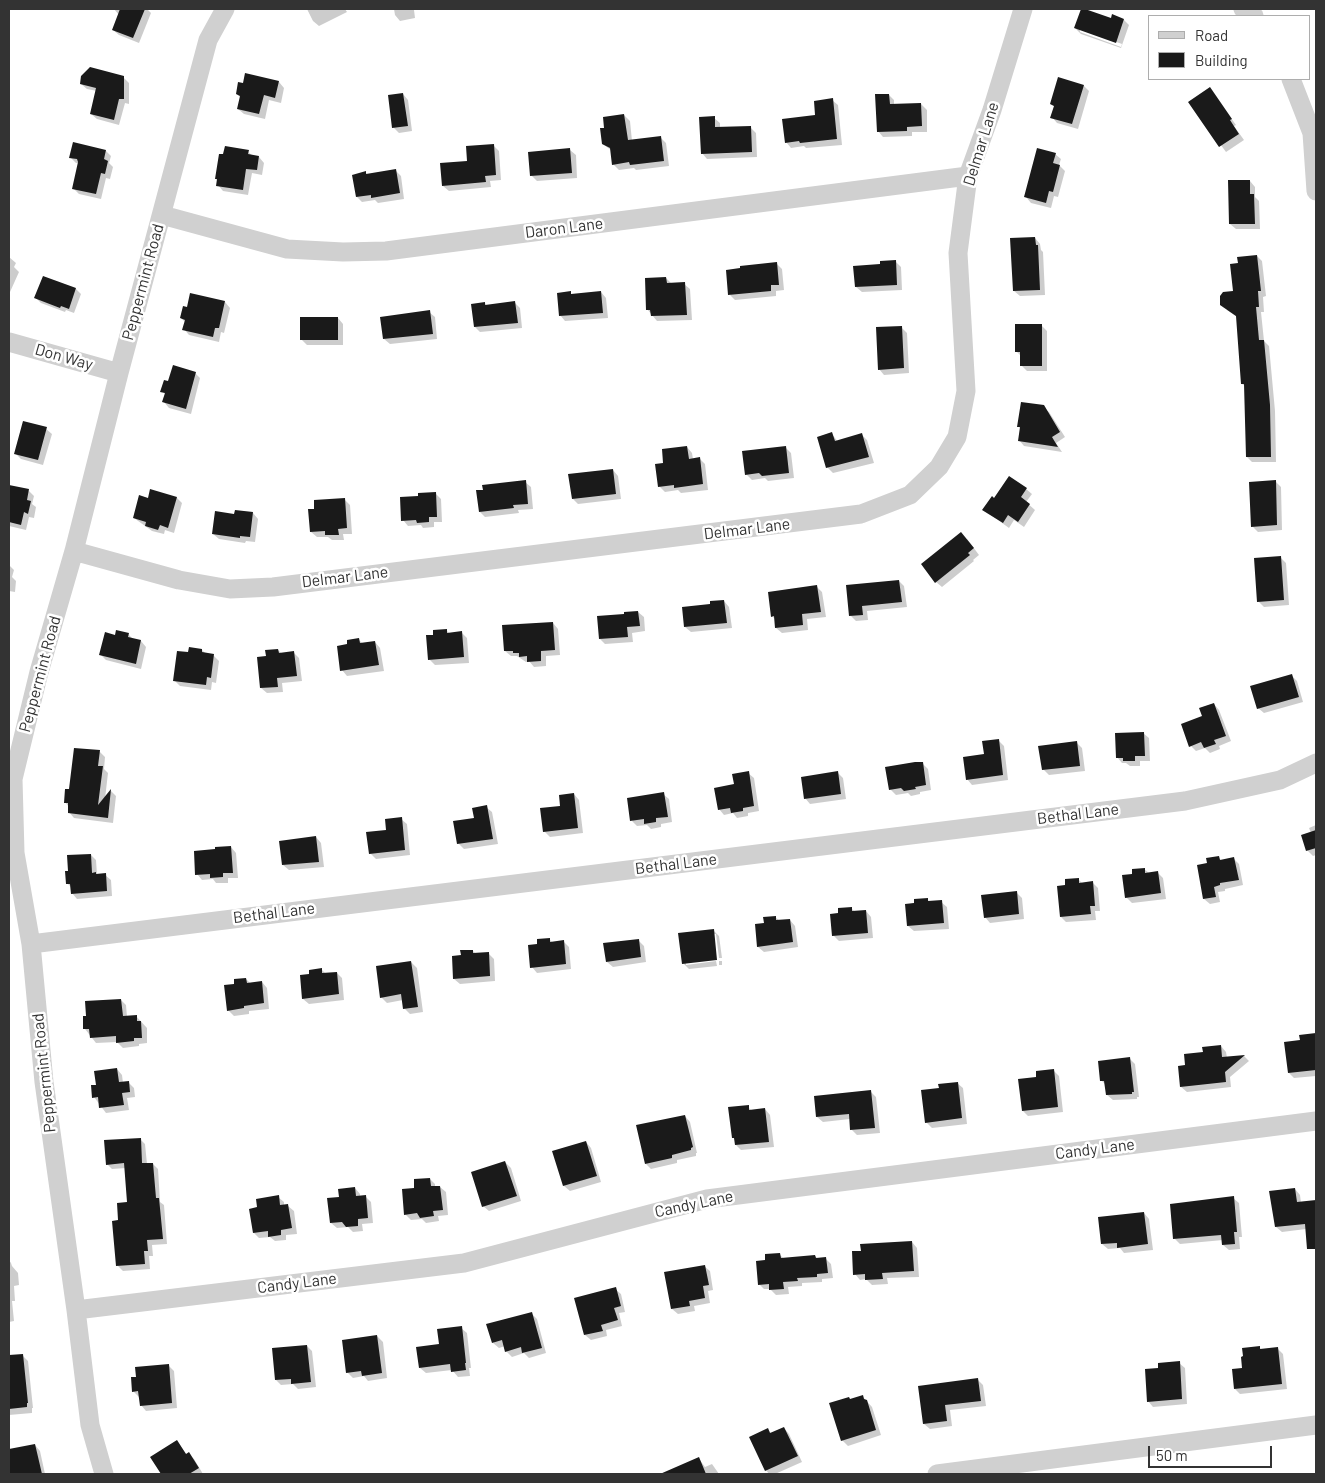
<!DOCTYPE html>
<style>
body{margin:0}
#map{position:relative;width:1325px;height:1483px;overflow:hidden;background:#fff;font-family:Barlow,sans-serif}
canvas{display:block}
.frame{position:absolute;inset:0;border:10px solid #333;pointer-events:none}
.legend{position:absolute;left:1148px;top:15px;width:162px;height:65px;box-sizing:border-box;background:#fff;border:1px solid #adadad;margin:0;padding:6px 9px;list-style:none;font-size:15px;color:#333}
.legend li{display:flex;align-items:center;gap:10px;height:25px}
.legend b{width:25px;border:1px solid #adadad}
.scale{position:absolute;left:1148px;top:1446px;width:124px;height:22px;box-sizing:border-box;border:2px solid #333;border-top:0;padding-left:6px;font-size:15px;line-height:18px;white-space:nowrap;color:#333;-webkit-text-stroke:4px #fff;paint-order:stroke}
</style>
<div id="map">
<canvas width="1325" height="1483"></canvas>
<div class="frame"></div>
<ul class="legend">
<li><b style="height:6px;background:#d0d0d0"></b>Road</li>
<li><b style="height:14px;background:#1a1a1a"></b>Building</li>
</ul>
<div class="scale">50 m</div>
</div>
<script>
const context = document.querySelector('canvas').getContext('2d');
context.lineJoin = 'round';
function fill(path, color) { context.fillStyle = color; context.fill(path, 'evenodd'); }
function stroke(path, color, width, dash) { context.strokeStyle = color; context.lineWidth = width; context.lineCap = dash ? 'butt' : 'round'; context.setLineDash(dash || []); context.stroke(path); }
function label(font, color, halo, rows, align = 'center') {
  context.font = font + ' Barlow,sans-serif'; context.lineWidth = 5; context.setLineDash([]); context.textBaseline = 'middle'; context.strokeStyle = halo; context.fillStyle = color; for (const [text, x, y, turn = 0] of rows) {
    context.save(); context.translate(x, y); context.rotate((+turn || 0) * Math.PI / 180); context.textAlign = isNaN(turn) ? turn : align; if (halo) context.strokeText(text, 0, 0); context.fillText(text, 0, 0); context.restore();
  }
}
const shadow = new Path2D(`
 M114,9H147L151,13L139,43L119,35L113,30L119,15Z
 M307,9H345L347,12L319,26L313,21Z
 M394,9H421L414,10L415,18L400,21L395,15Z
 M1082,9L1112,20L1113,16L1124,20L1129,25L1121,48L1081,34L1075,28ZM1080,29L1122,44L1121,47L1080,32Z
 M123,77L129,83V104L125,103L119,125L97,119L91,114L97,91L87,89L81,84Z
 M279,82L284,88L281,103L269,100L265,119L244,114L238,109L241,98L237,94Z
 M1084,86L1089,91L1078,129L1057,123L1052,117L1055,107L1051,104Z
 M1210,89L1236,125L1234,126L1244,140L1226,152L1190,103Z
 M403,94L408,100L412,131L399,133L393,127Z
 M889,95L894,100V105L921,104L927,110V132H912V136L883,137L878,131Z
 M832,100L838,105L842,145L806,148L804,146L791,148L786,142L817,116Z
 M624,115L630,121L632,141L660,137L666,143L669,166L636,170L634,168L619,170L613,164L612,151L603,144L605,129Z
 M714,118L720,123V128L750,127L756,133L757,157L707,159L702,153Z
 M493,145L499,151L501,180L490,181L491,187L449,191L443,186L469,162Z
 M570,150L576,155L577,178L537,181L531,175Z
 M106,151L111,156L109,163L113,167L110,179L106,178L101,199L79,194L73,188L79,163H76L70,157Z
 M248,152L253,156L259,157L264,163L262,175L252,173L248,195L223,191L218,185V181L216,179Z
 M1055,154L1061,159L1059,165L1065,171L1058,197L1054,196L1051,208L1031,203L1026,197Z
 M395,170L401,176L404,199L378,203L375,200L362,202L357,197L366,173L368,175Z
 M1250,181L1255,187V197L1259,201L1260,229H1236L1230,224Z
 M1035,238L1040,244L1041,250L1043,252L1045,295L1020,296L1014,291Z
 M1257,256L1262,261L1266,296L1263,297L1264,312H1261L1264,341L1269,346L1275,411L1276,462H1252L1247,457L1245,386L1242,384L1237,317L1227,310L1234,292L1239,265Z
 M9,257L16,263L14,267L19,272L10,292Z
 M895,261L901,267L902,290L862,292L856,287L882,265Z
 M776,263L782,269L784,290L776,291V296L735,300L730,295Z
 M666,278L672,284H684L690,289L692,320L657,321L647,309Z
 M76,289L81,294L74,313L66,310L65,312L41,303L36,298Z
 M601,292L606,298L608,318L565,321L560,315L570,293L572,295Z
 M225,302L230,308L224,333L221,332L219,342L189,335L184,329L185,322L181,318L188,308Z
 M485,303L487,306L515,303L520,308L522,328L480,332L475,327Z
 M429,312L435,317L437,339L390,344L384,339Z
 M338,318L343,324V345H307L301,339Z
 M1041,325L1047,331V371H1027L1022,366L1021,356L1016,351Z
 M901,327L907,333L909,373L884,375L879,369Z
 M195,373L200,378L191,414L169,408L164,402L166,395L162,391Z
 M1043,407L1049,412L1065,437L1056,443L1062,452L1024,446L1019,440L1021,429L1018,426Z
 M46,429L52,434L43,465L21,459L15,453Z
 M832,434L838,442L862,435L867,440L874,463L833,473L828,468L818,438Z
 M687,447L692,453L693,459H700L705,464L708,490L681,493L678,490L665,492L659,486L665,464Z
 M785,447L791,453L794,478L768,481L765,478L752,480L746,474Z
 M613,470L618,476L621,499L578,504L573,499Z
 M525,482L531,487L533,509L518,510L519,513L485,517L480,512Z
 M1276,482L1281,487L1282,530L1258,532L1253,527Z
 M9,486L28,490L34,496L32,504L36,507L34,518L29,517L26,530L9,526Z
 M1026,489L1032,494L1026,502L1035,510L1024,527L1014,520L1009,528L984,510L995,500Z
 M436,494L441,499L442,522H434V527L423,528L421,525L408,526L403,520Z
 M177,498L182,503L174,533L165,530L164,534L152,531L134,518L149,499Z
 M344,499L350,505L352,534H343L344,540H332L328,537H317L311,532L309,511L315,510Z
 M253,513L258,519L255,542L246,541L245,543L219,539L213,534L235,515Z
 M967,539L979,555L973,560L974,561L942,587L936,582Z
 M1280,557L1286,563L1289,605L1264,607L1258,601Z
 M9,565L14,570L12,577L16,581L15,592L9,591V594Z
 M899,581L904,586L907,607L867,611L868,620L856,621L851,616L847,586Z
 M817,587L822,592L826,617L807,619L808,630L782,633L776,628L775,619L772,616Z
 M724,601L729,607L732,628L691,632L685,627L711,605Z
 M638,612L644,617L645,631L632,633L633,642L605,644L600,639L626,616Z
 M553,623L558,629L560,655L546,656V666L534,667L529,661L526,662L517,656H511L505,651Z
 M446,630L450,634L462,633L467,638L469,663L435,665L430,660L434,636Z
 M128,634L134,640L141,641L146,647L141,669L106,660L101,655L116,636Z
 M359,640L363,644L375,642L380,648L384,671L347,676L342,670Z
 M202,650L206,654L214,656L219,661L216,683L212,682L211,690L180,686L174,680Z
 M278,650L282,654L294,653L299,658L302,681L282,683L283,692L267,693L261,688L267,657Z
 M1291,675L1297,681L1303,702L1264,713L1258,708Z
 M1214,704L1219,710L1231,741L1219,746L1220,749L1210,753L1205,748L1196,751L1191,746L1204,717Z
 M1143,733L1149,738L1150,761H1140V766H1130L1126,763H1122L1117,757Z
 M998,740L1004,746L1008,780L972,785L967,779Z
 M1076,742L1082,748L1085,771L1049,775L1043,769Z
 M99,751L105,757L104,769L108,773L105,799L111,791L116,796L113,823L74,818L69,812V807L65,802L70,791Z
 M922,763L928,769L931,790L920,792V794L911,796L908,793L896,795L890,789Z
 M837,772L843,778L846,799L810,804L805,798Z
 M748,773L754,778L759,811L748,813V816L737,818L733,813L724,815L719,809L736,786Z
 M574,794L579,800L583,833L550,837L544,831Z
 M663,794L669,799L672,822L661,824V827L651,829L647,825L637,826L632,821Z
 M486,807L492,812L498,844L464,849L458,843L475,819Z
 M401,819L407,824L410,855L376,859L370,853L387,831Z
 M1316,825V855L1313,856L1307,850L1311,833L1309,828Z
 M316,837L321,843L324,867L289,870L283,865Z
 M231,847L236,853L238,878H228V883H216L213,879L202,880L197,874Z
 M91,855L96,860L97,875H105L111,880L112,896L77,899L72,893V888L67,883L69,872Z
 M1218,857L1222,861L1234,859L1239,864L1243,885L1225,889V891L1218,892L1220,902L1210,904L1204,899L1208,864Z
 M1144,869L1149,873L1157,872L1163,878L1166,899L1132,903L1126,897Z
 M1078,879L1083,884L1093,883L1098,888L1100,911H1095L1096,920L1066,922L1061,917L1067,886Z
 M1016,892L1022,898L1024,919L990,923L985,917Z
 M927,899L930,902H941L947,907L949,929L914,931L908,926L907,905Z
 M851,908L855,912L866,911L871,917L873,938L839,941L834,936L840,914Z
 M775,917L780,921L790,920L795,926L798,947L764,952L758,947L765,924Z
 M713,930L719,936L722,958H719L716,934H713L686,962V965L716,961L717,966L689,969L683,963Z
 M549,939L553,943L563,941L569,947L571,969L537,973L532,967L538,945Z
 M638,940L644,946L646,962L613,967L607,962Z
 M473,951L476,954L488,953L494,959L495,981L460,984L454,979L462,957Z
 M719,961H722V965H719Z
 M411,962L417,968L423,1012L410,1014L404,1008L403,1000L387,1003L381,997Z
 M322,970L326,974L337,973L342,978L344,1000L309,1004L303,999L310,975Z
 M246,979L250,983L262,982L267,988L269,1009L249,1011V1014L234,1016L228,1010L236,985Z
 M121,1000L126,1005L127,1017L136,1016L147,1028V1043L139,1044V1046L123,1048L117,1042L96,1043L85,1029Z
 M1316,1034V1076L1294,1078L1289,1073L1301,1041L1300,1036Z
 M1221,1046L1226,1052L1227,1058L1244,1056L1249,1061L1230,1077L1231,1087L1187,1092L1181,1087L1187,1066L1204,1053Z
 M1129,1058L1135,1064L1139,1097H1137V1099L1113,1100L1107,1095L1106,1085L1101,1080Z
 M117,1069L122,1075L123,1083L128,1082L134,1088L135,1097L127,1098L129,1110L106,1113L94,1097L97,1086Z
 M1054,1071L1059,1076L1063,1112L1028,1116L1023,1111L1038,1078Z
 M957,1083L963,1088L967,1124L932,1128L926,1122L940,1089Z
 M871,1092L876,1097L880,1133L857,1135L851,1129L850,1119L823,1122L817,1117Z
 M748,1107L752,1111L765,1109L770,1115L774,1147L741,1150L736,1145L735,1140L733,1137Z
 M685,1116L690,1122L697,1153H696V1156L677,1160V1163L651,1169L646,1164Z
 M140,1139L145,1144L147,1164H153L158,1169L160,1202L164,1205L167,1244L152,1245L153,1256H149L150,1269L123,1271L118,1266L114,1222L120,1221L128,1203L126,1168L112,1169L107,1164Z
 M586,1142L591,1148L601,1182L570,1191L564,1186Z
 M505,1162L511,1168L521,1201L489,1211L483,1206Z
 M430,1179L435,1184V1187H440L446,1192L448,1215L438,1216L439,1221L426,1223L422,1219L411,1220L405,1214L416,1189Z
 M355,1188L360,1194V1196H365L371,1202L373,1223L362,1224L363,1231L353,1232L348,1227L337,1228L331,1223L340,1198Z
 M1295,1189L1300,1195L1301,1203L1316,1201V1236H1312L1306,1229L1282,1232L1276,1227Z
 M278,1197L284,1202V1206H288L294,1211L297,1234L286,1235V1240L275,1241L270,1237L259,1238L254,1233L258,1208Z
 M1233,1198L1239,1203L1242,1237H1239L1240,1249L1229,1250L1223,1245V1240L1180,1244L1174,1238Z
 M1144,1213L1149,1219L1153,1250L1124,1253L1120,1248L1108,1249L1102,1244Z
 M912,1242L917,1248L919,1277L887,1278L888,1284L872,1285L866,1279L860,1280L855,1274Z
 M780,1255L784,1259L815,1256L818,1259H826L831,1264L833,1278L822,1279V1282L802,1283V1286L788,1287L789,1294L776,1295L770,1289H764L759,1284L767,1261Z
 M9,1260L11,1263L12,1266L18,1273L19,1285L14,1286L15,1301H12L14,1321L9,1322Z
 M704,1266L710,1271L713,1290L708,1291L710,1303L694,1306L695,1311L678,1314L672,1309Z
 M615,1289L621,1294L625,1312L619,1313L622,1326L606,1330L607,1336L591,1340L585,1335Z
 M531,1313L537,1319L546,1353L529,1358L524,1353L512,1357L506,1351L505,1346L499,1348L493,1343Z
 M461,1328L467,1333L471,1368H469L470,1376L458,1377L452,1370L426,1373L420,1368L441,1345Z
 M377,1336L383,1342L387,1378L368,1381L364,1376L353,1378L347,1372Z
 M307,1346L312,1351L316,1387L298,1389L293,1384L281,1385L276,1380Z
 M1259,1347L1262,1350L1277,1348L1283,1354L1287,1389L1240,1394L1235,1389L1243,1369Z
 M22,1355L28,1361L33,1408H32V1413L9,1415V1357Z
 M1179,1363L1185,1368L1187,1404L1153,1407L1148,1401L1159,1369Z
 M168,1365L174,1371L177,1408L146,1411L141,1405L139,1397L133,1391L137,1378Z
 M978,1380L983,1385L986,1406L950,1410L952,1426L930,1429L924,1424L920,1387Z
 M863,1397L872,1407L881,1435L848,1446L842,1440L851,1400Z
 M784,1428L789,1434L802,1462L775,1474H769L766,1470L768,1430L772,1434Z
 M176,1441L187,1455L188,1454L194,1459L203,1474H163L152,1457Z
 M35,1445L40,1451L45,1474H9V1451Z
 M699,1459L705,1467L712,1464L719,1474H686L683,1466Z`);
const building = new Path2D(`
 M120,9H145L133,38L112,30Z
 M1081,9H1085L1111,18L1112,14L1124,19L1116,43L1074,28Z
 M90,67L124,76V99H119L114,120L90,114L96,88L80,84L81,76Z
 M245,73L279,81L275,98L264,95L259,114L237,109L240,96L236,94L238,82L243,83Z
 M1058,77L1084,85L1072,124L1050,118L1054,106L1050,104Z
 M1210,87L1232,119L1230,120L1239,134L1219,147L1188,102Z
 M403,93L408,126L392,128L388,95Z
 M875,94H889L890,104L921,103L922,126L907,127V131L877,132Z
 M833,98L837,139L800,143L799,141L785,143L782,119L815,115L814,101Z
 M624,114L628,140L661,136L664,161L630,165L629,162L612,165L610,148L602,144L600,128H604L603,117Z
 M715,116V127L751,126L752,152L701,154L699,117Z
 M73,142L106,150L104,159L108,161L105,174L101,173L96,194L72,189L78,162L77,159L69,158Z
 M494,144L496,175L485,176L486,182L442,186L440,163L467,161L466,146Z
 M225,146L249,150L248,154L259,156L257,170L246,169L243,190L216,186L217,179H215L219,154H223Z
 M570,148L572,173L530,176L528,152Z
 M1037,148L1056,153L1053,163L1060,165L1053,192L1049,191L1046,203L1024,197Z
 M396,169L400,193L371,198V195L356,197L352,175L366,171V174Z
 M1228,180H1250V194H1254L1255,224H1229Z
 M1035,237L1036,245H1038L1040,290L1013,291L1010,238Z
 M1257,255L1261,291H1258L1259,307H1256L1259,340H1264L1270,405L1271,457H1246L1244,384H1241L1236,316L1220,305V296L1223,292L1233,291L1230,264L1238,263L1237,257Z
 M896,260L897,285L855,287L853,266L880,264V261Z
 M777,262L779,285H771V291L728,295L726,270L740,268V266Z
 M43,276L76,288L69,309L61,306L60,308L34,298Z
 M666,277L667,283L685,282L687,315L651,316L650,310H646L645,278Z
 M571,291V294L601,291L603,313L559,316L557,293Z
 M190,293L225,301L219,328H215L213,337L182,330L185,320L180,318L183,306L187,307Z
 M515,301L518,323L474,327L471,304L485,302V305Z
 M430,310L433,334L383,339L380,317Z
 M300,317H338V340H300Z
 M1015,324H1042V366H1020V352H1015Z
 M902,326L904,368L878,370L876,327Z
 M173,365L196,372L186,409L162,402L165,393L160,392L164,380L168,381Z
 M1021,402L1044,405L1060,432L1052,437L1058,447L1018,441L1020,427H1017Z
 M23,421L47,427L38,460L14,454Z
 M832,432L835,441L862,433L869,457L826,468L817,437Z
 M687,446L689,459L700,457L703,484L674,488V485L658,487L655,464L663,463L662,449Z
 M786,446L789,473L762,476L759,473L745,475L742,451Z
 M613,469L616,494L572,499L568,474Z
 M1009,476L1027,488L1021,497L1030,504L1018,522L1008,515L1003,523L982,510L992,496L994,498Z
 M526,480L528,504L513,505L514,508L479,512L476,490H483L482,485Z
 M1276,480L1277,525L1251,527L1249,482Z
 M9,485L29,489L27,500L31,501L28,514L24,512L21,525L9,522Z
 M150,489L177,497L168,528L160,525L158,530L145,526L146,522L133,518L139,495L148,498Z
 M436,492L437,517H429V522L417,523L416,520L401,521L400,497L418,496V493Z
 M345,498L347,528L338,529L339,535H325V531L310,532L308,509H314V500Z
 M235,510L253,512L250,537L240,536V538L212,534L215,511L234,514Z
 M961,532L974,548L968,553L970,555L935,583L921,564Z
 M1281,556L1284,600L1257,602L1254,558Z
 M899,580L902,602L862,606L863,615L849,616L846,585Z
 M817,585L821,612L802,614L803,625L775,628L774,616L771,617L768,592Z
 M724,600L727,623L684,627L682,607L710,604V601Z
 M638,611L640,626L627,627L628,637L599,639L597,616L624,614V612Z
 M553,622L555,650L541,651V661L527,662V656L519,657V653H513V651H504L502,625Z
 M447,629V633L462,631L464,657L428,660L426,635H433V630Z
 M116,630L129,633L128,637L141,640L136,664L99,655L105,632L115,635Z
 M359,638L360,643L375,641L379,665L340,671L337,646L347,644V640Z
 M189,647L202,649V652L214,654L211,678L207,677L206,685L173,681L177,651L188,652Z
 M278,649L279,653L294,651L297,676L277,678L278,687L260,688L257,657L266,656L265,650Z
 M1292,674L1299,697L1257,709L1250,686Z
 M1214,703L1226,736L1214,740L1216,744L1204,748L1201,742L1189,747L1181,724L1202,716L1199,708Z
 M1144,732L1145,756H1135V761H1123V758H1116L1115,733Z
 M999,739L1003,775L966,780L963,757L984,754L982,741Z
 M1077,741L1080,766L1042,770L1038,746Z
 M74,748L100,750L98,766H103L98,805L111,789L108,818L68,813V803H64L65,789H69Z
 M915,762H923L926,785L915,787L916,789L904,791L901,788L889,790L885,767Z
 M749,771L754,806L743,808V811L731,813L730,808L718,810L714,788L734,784L732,774Z
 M838,771L841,794L804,799L801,777Z
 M664,792L668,817L656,818V822L644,824V819L630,821L627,798Z
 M574,793L578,828L543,832L540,808L560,806L559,795Z
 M487,805L493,839L457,844L453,821L474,818L472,808Z
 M402,817L405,850L369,854L366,832L386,830L385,819Z
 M1316,830V848L1306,851L1301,835Z
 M316,836L319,862L282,865L279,841Z
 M231,846L233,873H223V877L210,878V874L195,875L194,851L215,849V847Z
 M91,854L92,873L96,872V874L106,873L107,891L71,894L70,884H66L65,871H68L67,855Z
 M1219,856L1220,860L1234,857L1239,880L1220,883V885L1214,887L1216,897L1203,899L1197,865L1207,863L1206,858Z
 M1145,868V873L1158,871L1161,893L1125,898L1122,875L1132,874V869Z
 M1079,878V883L1093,881L1095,906H1090L1091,914L1060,917L1057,886L1065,885V879Z
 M1017,891L1019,914L984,918L981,895Z
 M928,898V901L942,900L944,923L907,926L905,904L914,903V899Z
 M852,907V911L866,910L868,933L832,936L830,914L838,913V908Z
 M776,916V920L790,919L793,942L757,947L755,924L764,923L763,917Z
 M714,929L717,960L682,964L678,933Z
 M550,938V942L564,940L566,964L530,968L528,945L537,944V939Z
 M639,939L641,957L606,962L603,943Z
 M460,950H473V953L489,952L490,976L453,979L452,956L461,955Z
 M411,961L418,1007L403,1009L401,994L380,998L376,966Z
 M322,968V973L337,972L339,994L302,999L300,975L309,974V970Z
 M246,978L247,983L262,981L264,1003L244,1006V1008L227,1011L224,985L234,984V979Z
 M121,999L123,1016L137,1015V1021H141L142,1038H134V1041L116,1043V1036L90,1038L89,1029H83V1016H86L85,1001Z
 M1316,1033V1070L1288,1073L1284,1042L1300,1040L1299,1035Z
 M1221,1045L1222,1057L1245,1055L1225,1072L1226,1082L1180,1087L1178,1066L1185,1065L1184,1054L1203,1052L1202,1047Z
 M1130,1057L1134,1092H1132V1094L1106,1095L1104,1081H1100L1098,1061Z
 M117,1068L119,1082L129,1081L130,1092L122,1093L124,1105L99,1108L98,1097L92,1098L91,1085H96L94,1071Z
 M1054,1069L1058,1107L1022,1111L1018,1079L1036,1077V1071Z
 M958,1082L962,1118L925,1123L921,1090L939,1088L938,1084Z
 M871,1090L875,1128L850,1130L849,1114L816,1117L814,1096Z
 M749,1105V1110L765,1108L769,1142L735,1145L734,1138H732L728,1107Z
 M685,1115L693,1147L691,1148V1150L672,1155V1158L645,1164L636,1125Z
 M141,1138L142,1163H153L156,1198H159L163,1239L147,1240L148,1251H144L145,1264L116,1266L112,1221L118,1220L117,1203L127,1202L124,1163L106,1165L104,1140Z
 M586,1141L597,1176L563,1186L552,1151Z
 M505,1161L517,1196L482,1207L471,1172Z
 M430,1178L431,1186H440L443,1210L433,1211L434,1216L420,1218L417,1213L404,1215L402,1189L414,1188V1179Z
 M355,1187L356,1196L366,1195L368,1218L358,1219V1226L346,1227L342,1222L330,1223L327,1198L339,1197L338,1189Z
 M1295,1188L1297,1202L1316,1200V1249H1307L1305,1224L1275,1227L1269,1191Z
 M279,1195L280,1205L288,1204L292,1228L281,1230V1235L268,1237V1231L253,1233L249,1209L257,1207L256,1199Z
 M1234,1196L1237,1232H1234L1235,1244L1222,1245L1221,1235L1173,1239L1170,1204Z
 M1144,1212L1148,1244L1117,1248V1243L1101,1244L1098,1217Z
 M912,1241L914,1271L882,1273L883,1279L865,1280V1274L853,1275L852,1251H861L860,1244Z
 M780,1253L781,1258L815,1255L816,1258L826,1257L828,1273L817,1274V1277L797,1278L798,1281L783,1282L784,1289L769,1290V1284L758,1285L756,1261L765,1260V1254Z
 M705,1265L709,1285L703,1286L705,1298L689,1301L690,1306L671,1309L664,1272Z
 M616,1287L621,1306L614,1308L618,1320L601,1325L603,1331L584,1335L574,1298Z
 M532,1312L542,1348L522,1353L521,1347L505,1352L502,1340L492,1343L486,1324Z
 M462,1326L466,1363H465L466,1370L451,1372L450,1364L419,1368L416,1347L439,1344L437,1329Z
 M377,1335L382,1373L362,1376L361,1371L346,1373L342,1340Z
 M307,1345L311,1382L291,1384V1379L275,1380L272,1348Z
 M1260,1346V1349L1278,1347L1282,1384L1234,1389L1232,1369L1242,1368L1241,1357L1243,1356L1242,1348Z
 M23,1354L28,1403H27V1407L9,1409V1355Z
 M1180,1361L1182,1399L1147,1402L1145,1369L1158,1368V1363Z
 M169,1364L172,1403L140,1406L138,1391L132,1392L131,1377H136L135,1367Z
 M978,1378L981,1401L945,1405L947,1421L923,1424L918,1386Z
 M863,1395L864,1399L867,1400L876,1430L841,1441L829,1403L849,1397L850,1399Z
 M784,1427L798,1456L765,1471L749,1437L768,1428L770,1433Z
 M177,1440L186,1454L189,1452L199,1468L189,1474H161L150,1457Z
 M35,1444L42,1474H9V1449Z
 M699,1457L706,1474H660Z`);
const minor = new Path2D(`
 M1243,9L1254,16
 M1291,79L1312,133L1316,191
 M162,215L287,249L343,252L386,251L968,176
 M9,342L119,373
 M74,551L179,580L230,589L273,587L861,514L910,495L939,467L957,437L966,391L958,253L968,176L992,110L1023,9
 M31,944L1185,801L1280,780L1316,763
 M76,1310L464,1263L707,1199L1316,1121
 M104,1474L90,1425L76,1310L44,1082L31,944L15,853L13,779L39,672L74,551L119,373L208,40L225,9
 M937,1474L1316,1425`);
const streetNames = [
 ["Delmar Lane",981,144,-73],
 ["Daron Lane",564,228,-7],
 ["Peppermint Road",143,282,-75],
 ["Don Way",64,357,16],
 ["Delmar Lane",747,529,-7],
 ["Delmar Lane",345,577,-7],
 ["Peppermint Road",40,674,-75],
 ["Bethal Lane",1078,814,-7],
 ["Bethal Lane",676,864,-7],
 ["Bethal Lane",274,913,-7],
 ["Peppermint Road",44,1073,-96],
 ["Candy Lane",1095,1149,-7],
 ["Candy Lane",694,1204,-12],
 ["Candy Lane",297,1283,-7]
];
fill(shadow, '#0003');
fill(building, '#1a1a1a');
stroke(minor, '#d0d0d0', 19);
label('16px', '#333', '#fff', streetNames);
</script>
